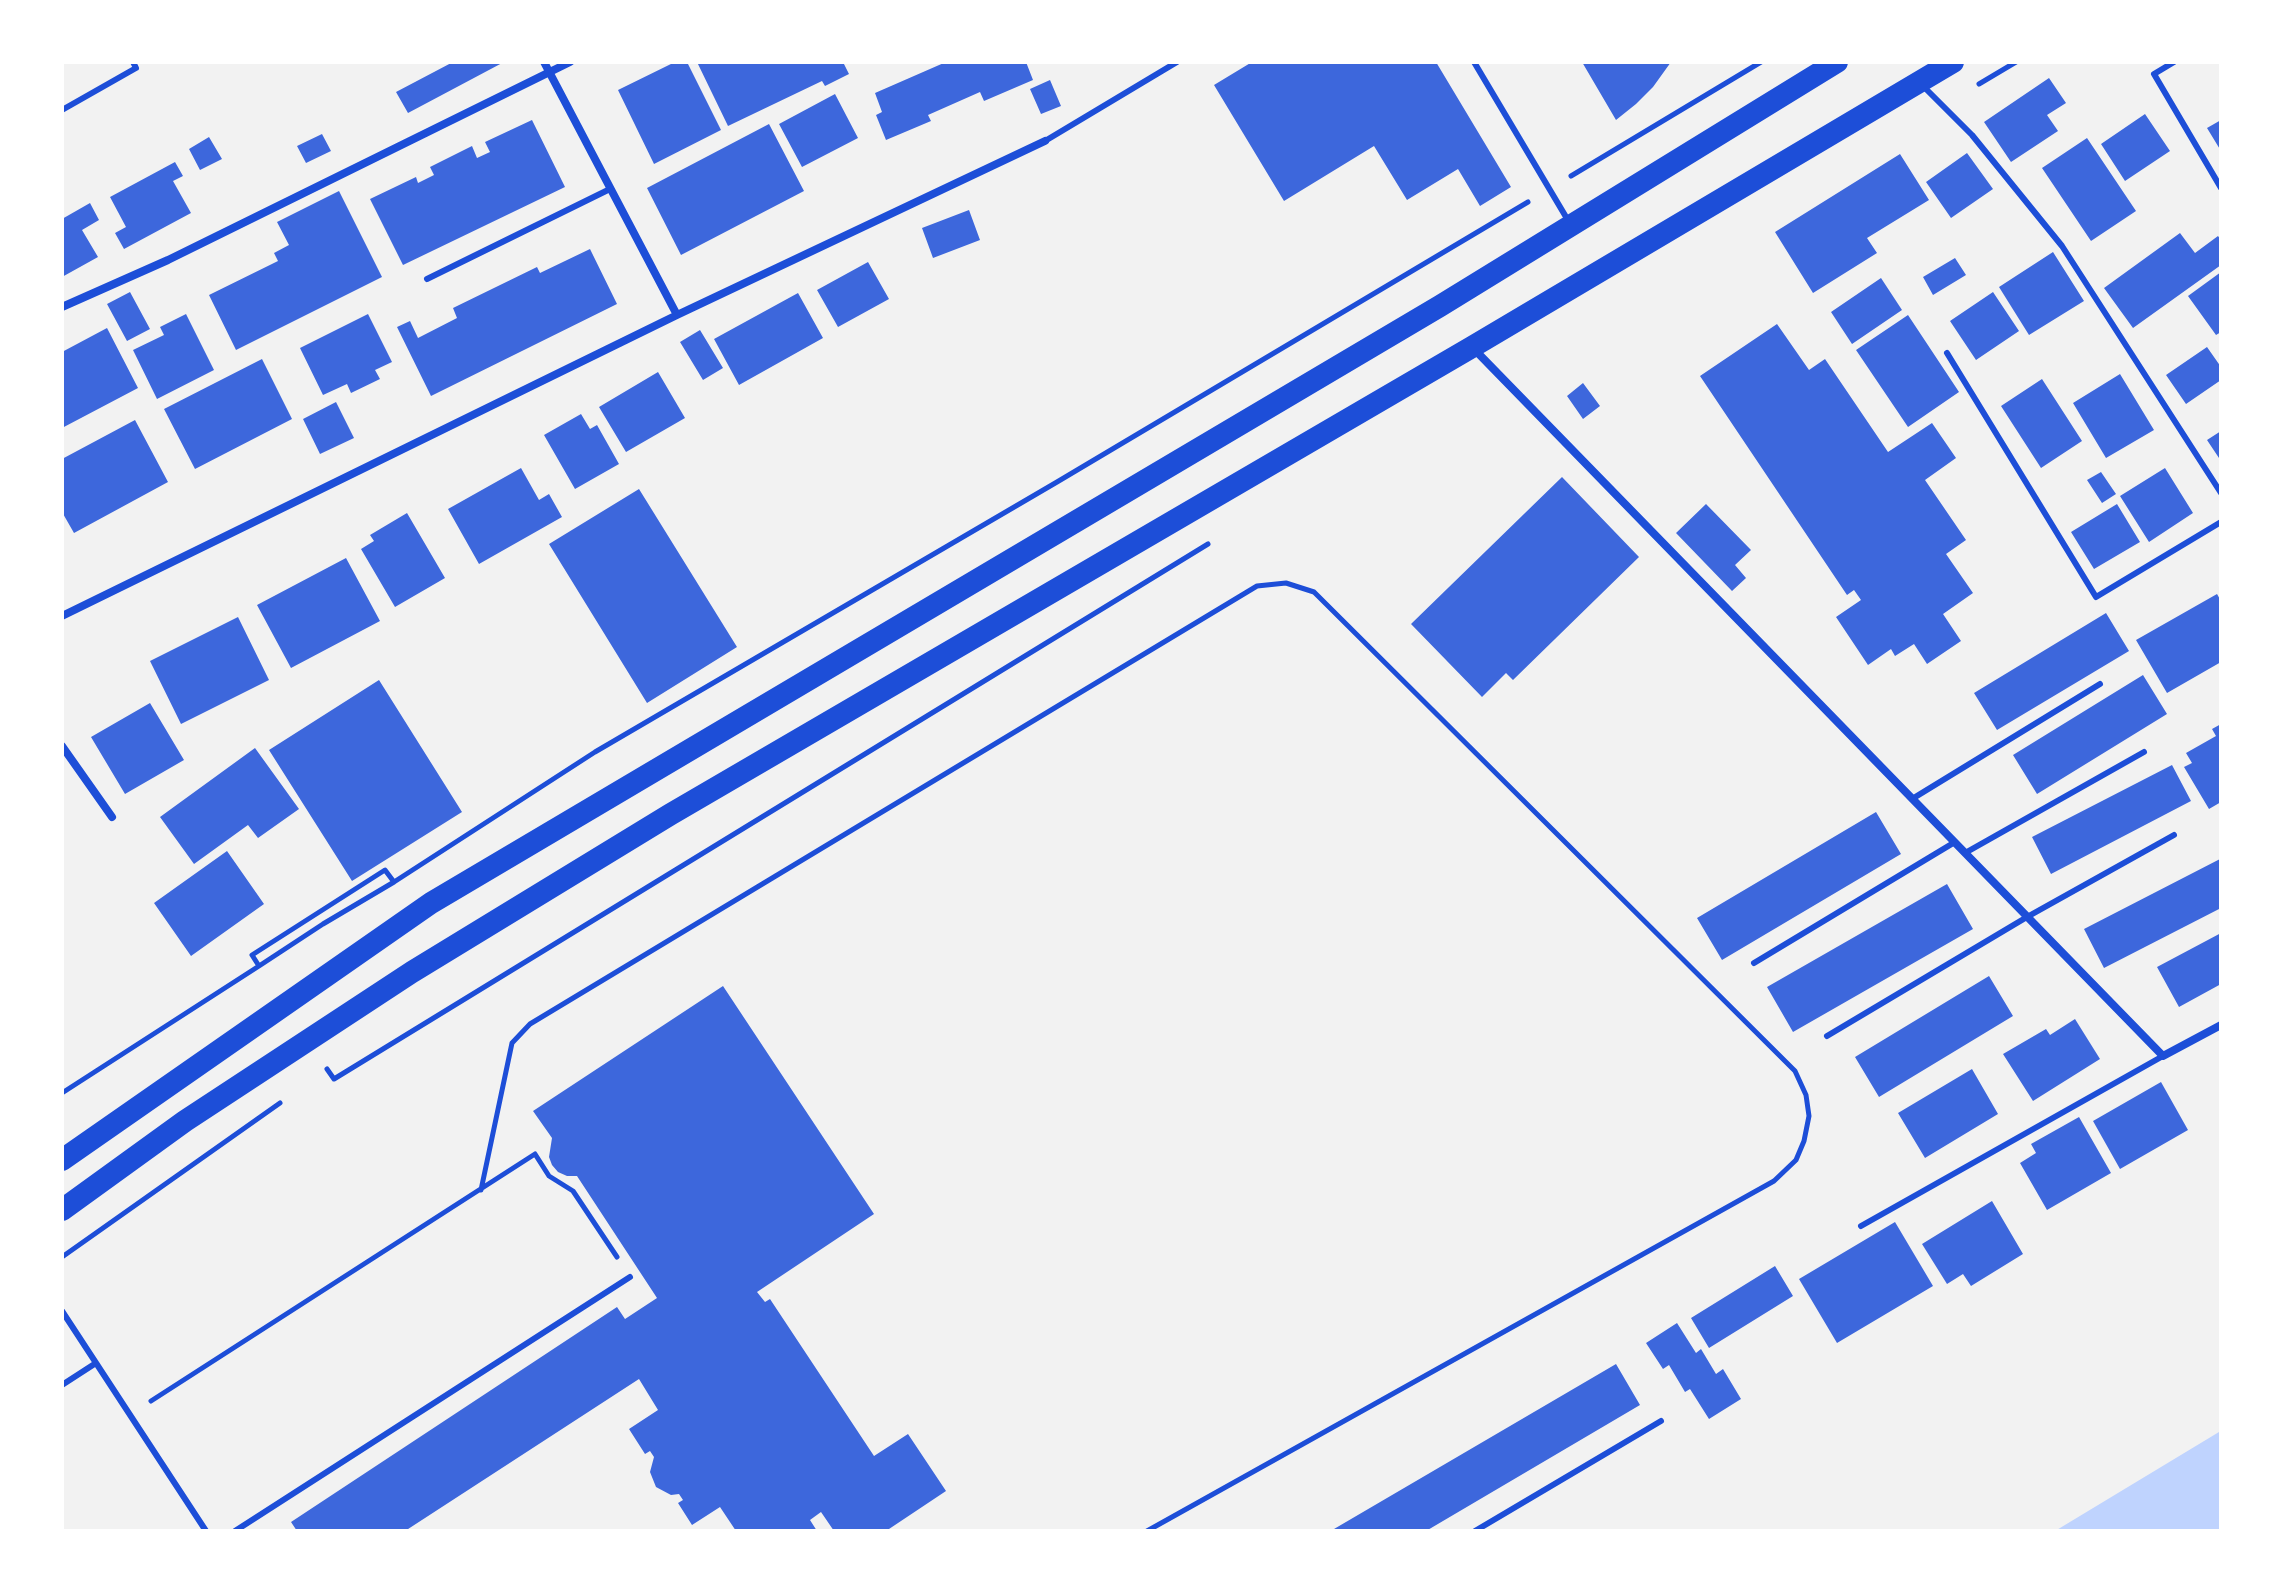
<!DOCTYPE html>
<style>
body{margin:0}
#map{position:relative;width:2283px;height:1593px;overflow:hidden;background:#f2f2f2;font-family:Figtree,sans-serif}
canvas{display:block}
.frame{position:absolute;inset:0;border:64px solid #fff;pointer-events:none}
</style>
<div id="map">
<canvas width="2283" height="1593"></canvas>
<div class="frame"></div>
</div>
<script>
const context = document.querySelector('canvas').getContext('2d');
context.lineJoin = 'round';
function fill(path, color) { context.fillStyle = color; context.fill(path, 'evenodd'); }
function stroke(path, color, width, dash) { context.strokeStyle = color; context.lineWidth = width; context.lineCap = dash ? 'butt' : 'round'; context.setLineDash(dash || []); context.stroke(path); }
const water = new Path2D(`
 M2221,1430V1531H2055L2219,1432Z`);
const building = new Path2D(`
 M453,62H504L408,113L396,92Z
 M675,62H687L721,130L654,164L618,90Z
 M697,62H843L849,74L825,86L822,81L728,126Z
 M946,62H1026L1033,80L984,101L980,92L928,115L931,121L886,140L876,115L882,112L875,93Z
 M1252,62H1436L1511,187L1480,206L1458,169L1407,200L1374,146L1284,201L1214,85Z
 M1582,62H1671L1653,87L1636,104L1616,120Z
 M2049,78L2066,103L2047,115L2058,131L2011,162L1984,122Z
 M1050,80L1061,106L1041,114L1030,89Z
 M835,94L858,138L802,167L779,124Z
 M2145,114L2170,151L2125,181L2101,144Z
 M532,120L565,187L403,265L370,199L416,177L418,183L434,175L430,167L472,146L477,158L490,152L485,142Z
 M2221,120V151L2207,128Z
 M769,124L804,191L681,255L647,188Z
 M322,134L331,151L306,163L297,146Z
 M209,137L222,159L200,170L189,149Z
 M2087,138L2136,211L2091,241L2042,168Z
 M1967,153L1993,189L1951,218L1926,182Z
 M1900,154L1929,200L1867,238L1877,253L1813,293L1775,232Z
 M175,162L183,176L173,181L191,213L124,249L115,233L126,227L110,197Z
 M339,191L382,277L236,350L209,295L278,261L274,253L289,245L277,222Z
 M90,203L99,220L82,230L98,257L62,277V219Z
 M969,210L980,240L933,258L922,228Z
 M2180,233L2195,253L2218,236L2221,240V265L2133,328L2104,288Z
 M590,249L617,304L431,396L397,327L410,321L418,338L457,318L453,308L537,267L540,273Z
 M2053,252L2084,301L2029,335L1999,287Z
 M1955,258L1966,275L1933,295L1923,277Z
 M868,262L889,299L838,327L817,290Z
 M2221,272V332L2216,335L2188,296Z
 M1881,278L1902,310L1852,344L1831,312Z
 M130,292L150,329L127,341L107,304Z
 M1993,292L2019,331L1976,360L1950,321Z
 M798,293L823,338L739,385L714,339Z
 M186,314L214,370L157,399L133,350L164,335L160,327Z
 M368,314L392,362L375,370L380,379L351,393L347,384L323,395L300,348Z
 M1908,315L1959,392L1908,427L1856,350Z
 M1777,324L1809,370L1825,359L1888,452L1932,423L1956,458L1925,480L1966,540L1946,554L1973,593L1943,614L1961,641L1927,664L1914,644L1895,656L1891,649L1868,665L1836,617L1861,600L1854,590L1847,595L1700,376Z
 M107,328L138,388L62,428V352Z
 M700,330L723,368L703,380L680,342Z
 M2207,347L2221,367V380L2186,404L2166,375Z
 M262,359L292,419L195,469L164,409Z
 M658,372L685,418L626,452L599,407Z
 M2120,374L2154,430L2106,458L2073,403Z
 M2042,379L2082,441L2041,468L2001,406Z
 M1583,383L1600,406L1583,419L1567,396Z
 M336,402L354,438L320,454L303,419Z
 M581,414L590,429L597,425L619,464L575,489L544,435Z
 M135,420L168,482L74,533L62,512V459Z
 M2221,431V461L2207,440Z
 M521,468L539,500L549,494L562,517L479,564L448,509Z
 M2165,468L2193,513L2149,542L2120,496Z
 M2101,472L2116,494L2102,503L2087,480Z
 M1562,477L1639,557L1513,680L1506,673L1482,697L1411,624Z
 M639,489L737,647L647,703L549,544Z
 M1706,504L1751,550L1735,565L1746,578L1732,591L1676,533Z
 M2117,504L2140,542L2094,569L2071,532Z
 M407,513L445,578L395,607L361,549L374,541L370,535Z
 M346,558L380,621L291,668L257,605Z
 M2217,594L2221,601V662L2167,693L2136,640Z
 M2106,613L2129,651L1997,730L1974,693Z
 M238,617L269,680L181,724L150,661Z
 M2143,675L2167,714L2037,794L2013,755Z
 M379,680L462,812L352,881L269,750Z
 M150,703L184,760L125,794L91,737Z
 M2221,724V802L2209,809L2184,767L2192,763L2186,753L2216,736L2212,729Z
 M255,748L299,809L258,838L248,825L194,864L160,817Z
 M2172,765L2191,801L2051,874L2032,837Z
 M1876,812L1901,854L1722,960L1697,918Z
 M227,851L264,904L191,956L154,903Z
 M2220,859L2221,908L2104,968L2084,929Z
 M1947,884L1973,929L1793,1032L1767,987Z
 M2221,933V984L2179,1007L2157,967Z
 M1989,976L2013,1016L1879,1097L1855,1057Z
 M723,986L874,1214L757,1292L765,1302L770,1299L874,1456L908,1434L946,1491L886,1531H834L821,1512L810,1520L817,1531H736L720,1507L692,1525L678,1503L683,1500L679,1494L671,1495L656,1487L650,1472L654,1457L650,1451L645,1454L629,1429L658,1410L639,1379L405,1531H297L291,1522L617,1307L625,1319L657,1298L577,1176H567L558,1172L552,1165L549,1157L552,1138L533,1111Z
 M2075,1019L2100,1059L2033,1101L2003,1054L2046,1029L2050,1035Z
 M1972,1069L1998,1114L1925,1158L1898,1113Z
 M2161,1082L2188,1130L2120,1169L2093,1121Z
 M2079,1117L2111,1173L2047,1210L2020,1163L2036,1153L2031,1144Z
 M1992,1201L2023,1254L1971,1286L1963,1274L1947,1284L1922,1244Z
 M1895,1222L1933,1286L1837,1343L1799,1279Z
 M1775,1266L1793,1296L1709,1348L1691,1318Z
 M1677,1323L1696,1353L1701,1349L1716,1374L1723,1369L1741,1399L1709,1419L1690,1389L1685,1392L1669,1365L1663,1369L1646,1343Z
 M1616,1364L1640,1405L1426,1531H1335L1334,1529Z`);
const path = new Path2D(`
 M1979,84L2016,62
 M1571,176L1761,62
 M259,966L323,924L394,882
 M327,1069L334,1079L1208,544
 M62,1093L259,966L252,955L385,870L394,882L595,752L1057,482L1528,202
 M481,1190L512,1043L530,1024L1257,586L1286,583L1314,592L1795,1071L1806,1095L1809,1116L1804,1141L1796,1160L1774,1181L1147,1531
 M62,1257L280,1103
 M151,1401L535,1154L549,1176L573,1191L617,1257`);
const service = new Path2D(`
 M1474,62L1569,222
 M2174,62L2154,74L2221,188
 M1921,84L1972,135L2062,246L2221,493
 M62,110L136,68L133,62
 M1045,141L1177,62
 M427,279L610,189
 M1947,353L2096,597L2221,522
 M1912,799L2100,684
 M1965,853L2144,752
 M1754,963L1955,842
 M1827,1036L2027,917L2174,835
 M1861,1226L2163,1056
 M62,1311L206,1531
 M62,1385L96,1363
 M235,1531L630,1277
 M1475,1531L1661,1421`);
const minor = new Path2D(`
 M544,62L677,315
 M62,307L168,260L570,62
 M1473,348L2163,1056L2221,1025
 M62,616L677,315L1045,141
 M62,746L112,817`);
const trunk = new Path2D(`
 M62,1160L431,903L1440,306L1837,62
 M62,1210L185,1121L412,972L671,814L1472,347L1953,62`);
fill(water, '#bfd3fe');
fill(building, '#3d67dc');
stroke(path, '#1d4ed8', 5);
stroke(service, '#1d4ed8', 6);
stroke(minor, '#1d4ed8', 8);
stroke(trunk, '#1d4ed8', 22);
</script>
